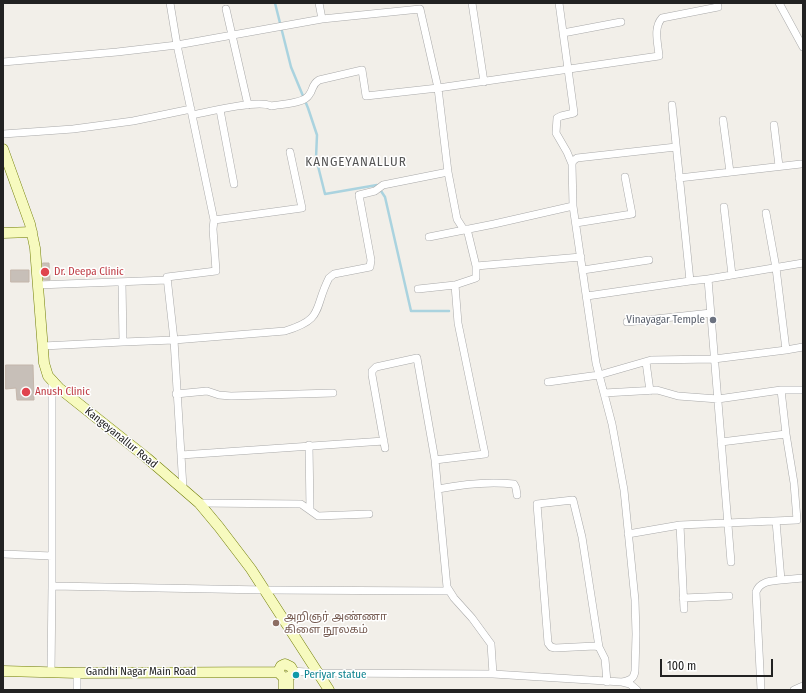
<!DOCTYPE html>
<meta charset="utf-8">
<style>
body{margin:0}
#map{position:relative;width:806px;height:693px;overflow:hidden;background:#f2efe9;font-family:"Fira Sans Condensed",sans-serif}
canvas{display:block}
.frame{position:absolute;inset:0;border:4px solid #222;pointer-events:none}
.scale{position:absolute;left:660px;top:659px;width:113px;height:18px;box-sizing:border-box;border:2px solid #222;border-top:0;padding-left:5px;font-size:12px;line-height:14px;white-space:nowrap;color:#222;-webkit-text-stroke:3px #fff;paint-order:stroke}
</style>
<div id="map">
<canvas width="806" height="693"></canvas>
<div class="frame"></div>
<div class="scale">100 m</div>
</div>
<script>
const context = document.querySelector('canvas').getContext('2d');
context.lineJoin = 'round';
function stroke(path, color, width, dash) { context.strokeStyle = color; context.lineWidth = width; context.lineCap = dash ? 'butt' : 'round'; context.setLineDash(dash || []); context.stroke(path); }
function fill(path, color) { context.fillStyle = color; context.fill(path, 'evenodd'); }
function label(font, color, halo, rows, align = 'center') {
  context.font = font + ' "Fira Sans Condensed","Noto Sans Tamil",sans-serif'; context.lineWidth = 3; context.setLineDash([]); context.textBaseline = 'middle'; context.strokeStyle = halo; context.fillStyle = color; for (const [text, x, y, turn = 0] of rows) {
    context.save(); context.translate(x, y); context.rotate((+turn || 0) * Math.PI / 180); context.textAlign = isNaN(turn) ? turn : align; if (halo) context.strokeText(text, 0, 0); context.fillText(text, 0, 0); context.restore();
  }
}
const stream = new Path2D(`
 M275,3L291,67L308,108L317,135L316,158L325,194L377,185L385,197L411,311H449`);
const building = new Path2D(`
 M43,263H49L50,280H44Z
 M11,270H29V282H11Z
 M6,365H33L34,400H17L16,388L6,389Z`);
const street = new Path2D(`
 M170,3L177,45L322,19L420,9L438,88L366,96L362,70L319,80C311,85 314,89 309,95C304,104 280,104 271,106C258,99 208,112 192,115L214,220L302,208L290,152
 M319,3L322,19
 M472,3L484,82
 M559,3L574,113L561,116L557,118L556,133L567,152L572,164
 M779,3L803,47
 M226,9L248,105
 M563,33L621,22
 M3,62L117,52L177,45L192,115
 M220,110L234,184
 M723,120L730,172
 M774,125L779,166
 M3,134L73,129L133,121L191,109
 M679,178L801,164
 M573,206L596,363L612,424L624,490L635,600L636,634L635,671C634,679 630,680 622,682
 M724,207L732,275
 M214,220L213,229L216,271L167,277L174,340L285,331C325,319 313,309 329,278L334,274L370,267L371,260L359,195L375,191L383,185L448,172
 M576,223L632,214L625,177
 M467,229L476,266L581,257
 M464,230L457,219L448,172L438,88L659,56C658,43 653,28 662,18L718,7L717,3
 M429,237L494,224L573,206L572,164L573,161L577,158L676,147
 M583,270L649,260
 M708,279L803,263
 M690,281L708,279L731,562
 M122,282L123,342L174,340L183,488
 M38,285L167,280
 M455,285L476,278V266
 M418,289L455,285L458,323L485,454L435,460
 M587,296L690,281L672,105
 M627,322L711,313
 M43,346L123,342
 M786,350L803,347
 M646,362L650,391
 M548,382L599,375L651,360L714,359L786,350L776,268L766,213
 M604,393L657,390L678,396L718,399L781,390
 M176,394L207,391L219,395L231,396L333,393
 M721,442L786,434L781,390H803
 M309,445L310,510
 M385,448L372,375V371L376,367L417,358L435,460L447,587L454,598L472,618L491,644L493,674
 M181,455L384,441
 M438,489C463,484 488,481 514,484L516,488L517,495
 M199,503L301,504L318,516L369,514
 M680,525L684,609
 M628,534L680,525L797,520L794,483L786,434
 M3,554L52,556V586
 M52,556V382
 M781,580L803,578
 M683,598L729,596
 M599,647L582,537L573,500L537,504L548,643L551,647L555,648L595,646L599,647L605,659L607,682
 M293,671L318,673L493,674L622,682L630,684L637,690
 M51,672L52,586L265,590L449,591
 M77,673V690
 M761,690L756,592C760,581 771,581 781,580L776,521
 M794,690L803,686`);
const secondary = new Path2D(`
 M3,149L30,224L35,248L44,363L48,376L59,388L147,458L199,503L219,527L251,569L329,690
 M3,233L32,232
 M3,671L77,673L279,672
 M284,690V678L280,674L279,670L281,666L285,664L291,667C294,671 293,675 288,677V690`);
const markers = [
 [45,272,5,"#e0444e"],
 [713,320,4,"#6b7280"],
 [26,392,5,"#e0444e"],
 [276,623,4,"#8d6e63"],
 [296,675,4,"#0f9aa8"]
];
const healthNames = [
 ["Dr. Deepa Clinic",54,272],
 ["Anush Clinic",35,392]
];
const worshipNames = [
 ["Vinayagar Temple",705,320]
];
const streetNames = [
 ["Kangeyanallur Road",121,438,39],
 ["Gandhi Nagar Main Road",141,672]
];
const educationNames = [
 ["அறிஞர் அண்ணா",284,617],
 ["கிளை நூலகம்",284,630]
];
const cultureNames = [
 ["Periyar statue",304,675]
];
const quarterNames = [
 ["KANGEYANALLUR",356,162]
];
stroke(stream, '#aad3df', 2.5);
fill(building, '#c7bfb8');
stroke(building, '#c4b6ab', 1);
stroke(street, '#a9a9a9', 8);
stroke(secondary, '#707d05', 11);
stroke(street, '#fff', 7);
stroke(secondary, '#f7fabf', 10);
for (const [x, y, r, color] of markers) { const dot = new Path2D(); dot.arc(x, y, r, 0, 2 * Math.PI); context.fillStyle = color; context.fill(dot); stroke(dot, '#fff', 1.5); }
label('11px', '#be3a42', '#fff', healthNames, 'left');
label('11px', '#5b616d', '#fff', worshipNames, 'right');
label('11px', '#222', '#fff', streetNames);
label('11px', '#785e54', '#fff', educationNames, 'left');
label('11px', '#0d838f', '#fff', cultureNames, 'left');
context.letterSpacing = '1px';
label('13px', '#555', '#fff', quarterNames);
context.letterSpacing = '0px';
</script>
